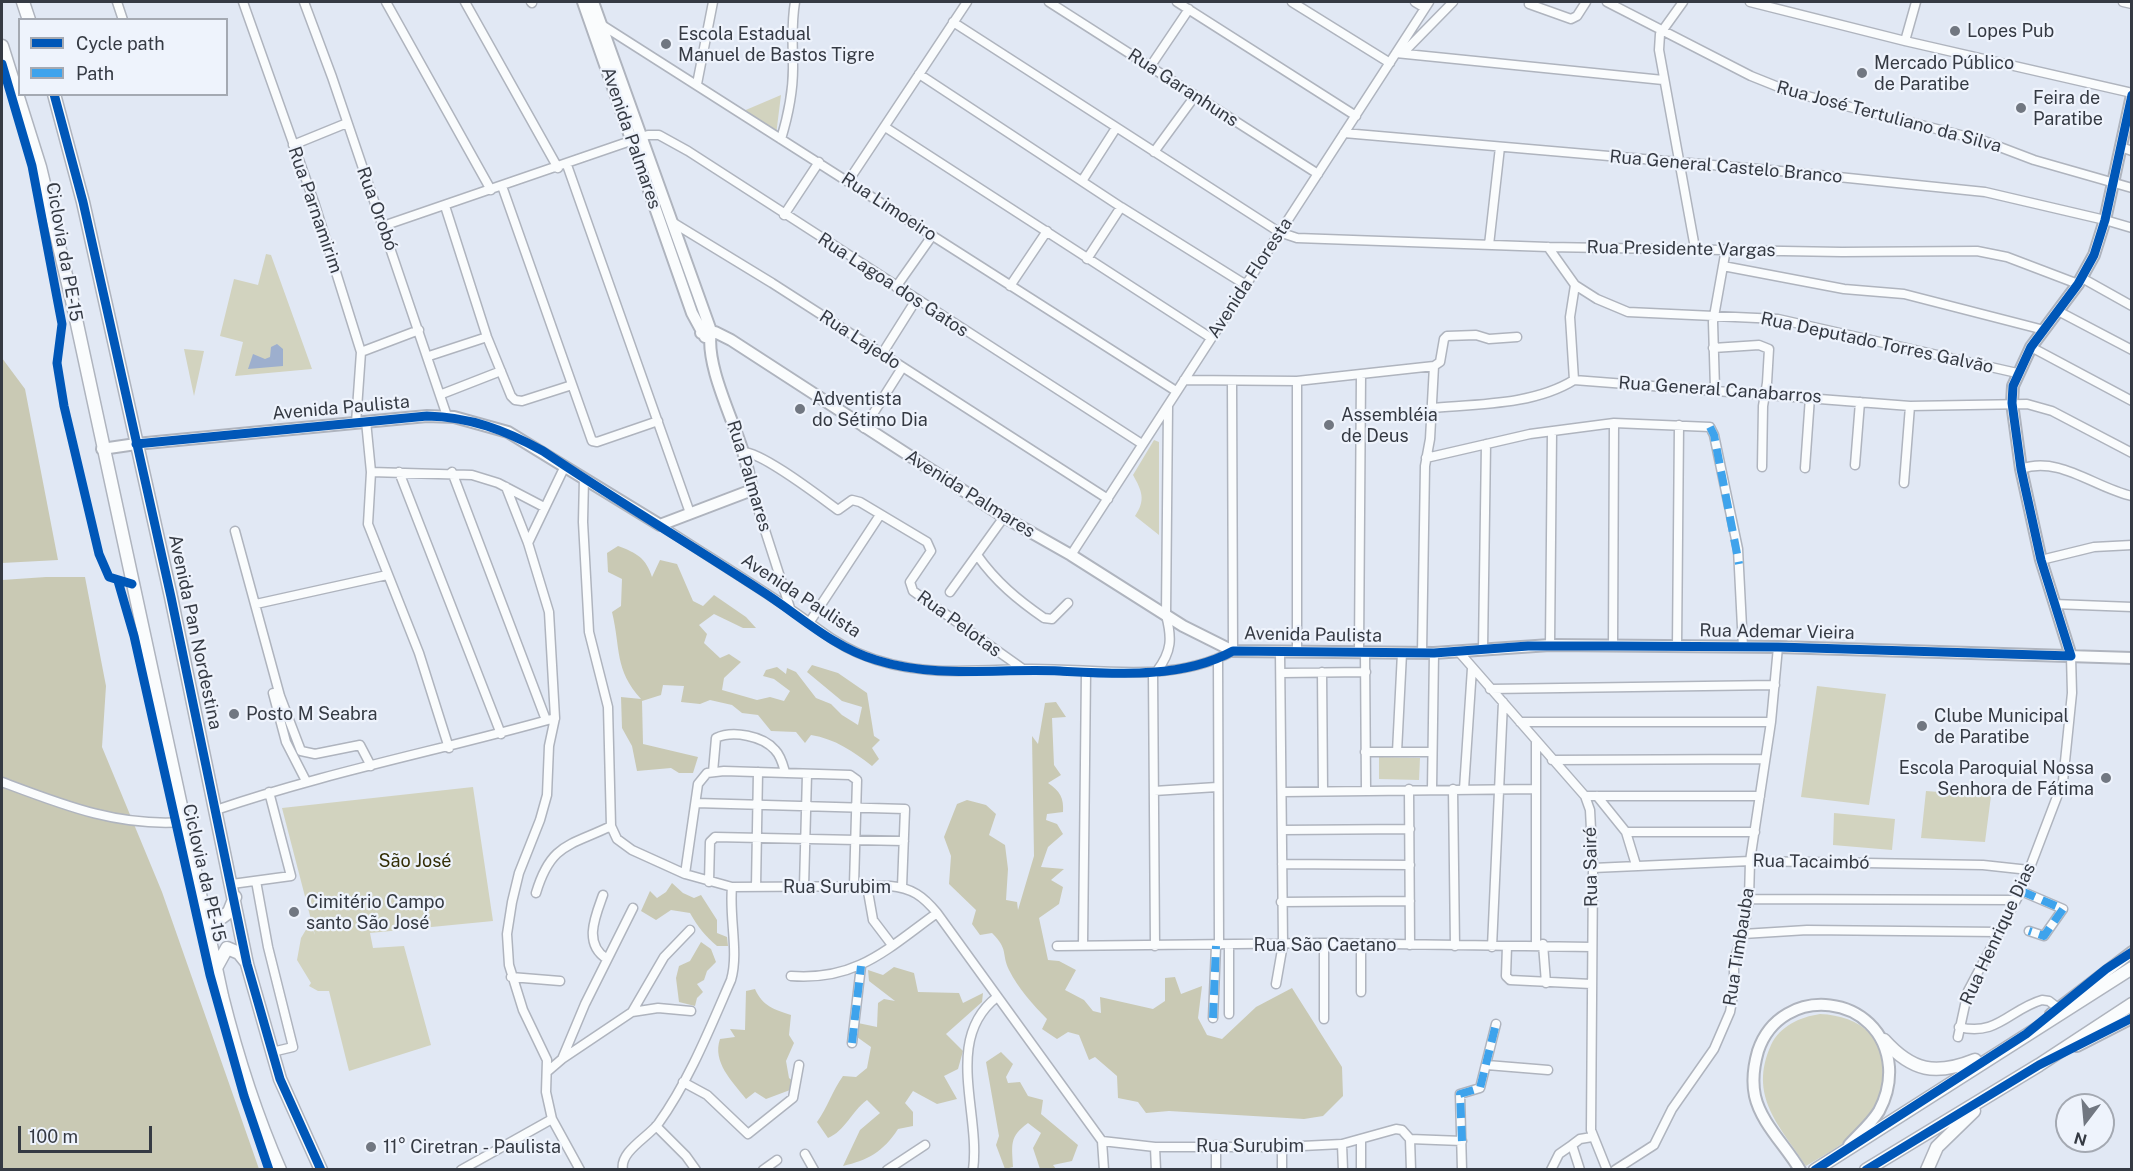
<!DOCTYPE html>
<meta charset="utf-8">
<style>
body{margin:0}
#map{position:relative;width:2133px;height:1171px;overflow:hidden;background:#e1e8f4;font-family:"Public Sans",sans-serif}
canvas{display:block}
.frame{position:absolute;inset:0;border:3px solid #353a43;pointer-events:none}
.legend{position:absolute;left:18px;top:18px;width:210px;height:78px;box-sizing:border-box;background:#eef3fc;border:2px solid #a4a9b2;margin:0;padding:8px 10px;list-style:none;font-size:18px;color:#353a43}
.legend li{display:flex;align-items:center;gap:12px;height:30px}
.legend b{width:30px;border:2px solid #a4a9b2}
.north{position:absolute;left:2055px;top:1093px;width:60px;height:60px;box-sizing:border-box;background:#eef3fc;border:2px solid #a4a9b2;border-radius:50%;rotate:196deg;font-size:16px;font-weight:700;line-height:24px;text-align:center;color:#353a43}
.north::after{content:'';display:block;margin:auto;width:21px;height:27px;background:#717781;clip-path:polygon(50% 0,100% 100%,50% 72%,0 100%)}
.scale{position:absolute;left:18px;top:1126px;width:134px;height:27px;box-sizing:border-box;border:3px solid #353a43;border-top:0;padding-left:8px;font-size:18px;line-height:21px;white-space:nowrap;color:#353a43;-webkit-text-stroke:4px #eef3fc;paint-order:stroke}
</style>
<div id="map">
<canvas width="2133" height="1171"></canvas>
<div class="frame"></div>
<ul class="legend">
<li><b style="height:8px;background:#0057b8"></b>Cycle path</li>
<li><b style="height:8px;background:#3ea3ec"></b>Path</li>
</ul>
<div class="north">N</div>
<div class="scale">100 m</div>
</div>
<script>
const context = document.querySelector('canvas').getContext('2d');
context.lineJoin = 'round';
function fill(path, color) { context.fillStyle = color; context.fill(path, 'evenodd'); }
function stroke(path, color, width, dash) { context.strokeStyle = color; context.lineWidth = width; context.lineCap = dash ? 'butt' : 'round'; context.setLineDash(dash || []); context.stroke(path); }
function label(font, color, halo, rows, align = 'center') {
  context.font = font + ' "Public Sans",sans-serif'; context.lineWidth = 4.5; context.setLineDash([]); context.textBaseline = 'middle'; context.strokeStyle = halo; context.fillStyle = color; for (const [text, x, y, turn = 0] of rows) {
    context.save(); context.translate(x, y); context.rotate((+turn || 0) * Math.PI / 180); context.textAlign = isNaN(turn) ? turn : align; if (halo) context.strokeText(text, 0, 0); context.fillText(text, 0, 0); context.restore();
  }
}
const green = new Path2D(`
 M781,95L776,135L741,112Z
 M266,254L271,255L312,369L235,376L243,342L220,336L234,279L258,285Z
 M184,349L204,351L194,396Z
 M1154,440L1159,442V535L1135,516C1146,500 1142,491 1133,475Z
 M1817,686L1886,694L1869,805L1801,797Z
 M1379,757L1420,758L1419,780L1379,779Z
 M473,787L493,921L370,933L373,948L404,946L431,1045L349,1071L329,991H318L309,986L311,983L297,960L301,938L310,923L315,935L282,808Z
 M1926,791L1991,796L1985,842L1921,838Z
 M1834,813L1895,819L1892,850L1833,845Z
 M1820,1014C1861,1016 1888,1038 1882,1081C1881,1089 1881,1101 1877,1108C1864,1133 1830,1152 1806,1166C1779,1125 1748,1096 1771,1045C1780,1026 1800,1017 1820,1014Z`);
const forest = new Path2D(`
 M2,358L25,389L58,560L2,563Z
 M618,546C637,553 646,558 652,577L660,560L677,564L693,601L703,606L714,595L746,617L756,628H743L714,614L699,625L707,634L704,643L720,658L729,654L741,662L724,678L722,690L757,700L770,697L784,701L790,691L774,679L763,676L766,670L777,667L786,674L787,668L796,672L816,698L831,704L842,715L858,725L862,707L842,701L807,672L812,665L838,673L867,693L874,736L880,740L872,748L879,759L872,766C853,751 835,739 811,735L805,743L796,732L771,731L758,715L742,713L732,705L710,700L700,704L681,702L684,686L663,685L661,695L642,701L643,744L698,757L693,773H679L671,768L637,771L632,746L622,728L621,697L641,699C614,669 621,649 612,612L621,606L622,579L608,572L607,553Z
 M46,577H85L106,686L102,747L162,892L259,1169L2,1170V580Z
 M1056,702L1066,717L1052,718L1054,765L1061,775L1048,783C1060,791 1064,798 1063,812L1047,814L1046,820L1057,824L1063,834L1048,847L1041,867L1064,869L1051,880L1063,887L1059,904L1039,918L1048,960L1059,961L1076,970L1065,990L1084,1000L1093,1011L1101,1013L1100,997L1153,1009L1165,1001V978L1175,977L1181,994L1202,986L1198,1018L1207,1035L1222,1039L1256,1007L1292,988L1342,1067L1343,1096L1323,1116L1304,1119L1169,1111L1146,1113L1138,1102L1118,1098L1117,1076L1095,1057L1089,1060L1079,1035L1068,1032L1057,1039L1042,1029L1047,1019C1033,1005 1018,988 1009,970C1001,953 1009,950 992,933L980,935L972,924L976,910L949,884L951,856L944,837L957,804L967,800L986,805L996,814L989,835L1005,845L1008,869L1006,900L1017,902L1018,910L1034,856L1032,736L1038,744L1045,703Z
 M672,883L683,893L694,898L701,895L717,920V933L727,937L728,946H717C705,936 698,927 690,913L671,910L656,920L641,911L650,891L657,898L666,892Z
 M701,942L711,949L716,962L707,971L704,980L697,984L703,992L697,998L695,1006L679,1002L676,978L679,966L690,961Z
 M894,967L914,973L918,992L959,993L963,1003L983,993L982,1002L946,1034L963,1051L958,1069L944,1076L957,1099L937,1104L913,1091L905,1103L913,1112V1126L898,1129C883,1152 868,1160 843,1166L860,1130L880,1113L867,1100C851,1112 845,1131 828,1138L817,1122C828,1107 832,1091 843,1076L856,1077L867,1068L871,1047L857,1037L858,1023L877,1027L878,1003L884,999L895,1001L869,981L868,970L883,975Z
 M755,989C763,1007 774,1009 791,1015L789,1035L794,1043L786,1061L789,1078L796,1083L790,1090L766,1099L755,1092L746,1099C732,1081 712,1062 720,1039L735,1037L730,1029L745,1030L746,991Z
 M1001,1052L1013,1064L1006,1077L1008,1083L1020,1082L1028,1096L1043,1100L1041,1114L1078,1145L1072,1161L1053,1165L1056,1169H1040L1033,1148L1041,1133L1028,1123C1009,1137 1012,1144 1013,1167L1005,1169L996,1145L999,1136L986,1062Z`);
const water = new Path2D(`
 M277,344L283,349V366L248,369L253,354L265,359L270,357L271,347Z`);
const minor = new Path2D(`
 M117,2L123,20
 M243,2L314,202L361,352L356,423
 M304,2L332,77L447,416
 M386,2L491,190
 M465,2L558,168
 M531,2L532,3
 M1049,2L1318,174
 M1177,2L1356,116
 M1292,2L1390,63
 M1415,2L1425,8
 M1607,2L1751,76L1791,92L1984,141L2034,160L2132,188
 M1683,2L1660,34L1659,50L1695,248
 M1750,2L1905,41L2132,93
 M2123,2L2132,4
 M1529,4L1571,19L1577,16L1586,2
 M953,22L1279,232L1297,238L1548,247L1842,252L1977,251L2007,257L2078,284
 M602,25L1176,391
 M1905,41L1916,2
 M1396,53L1663,80
 M1403,53L1453,2
 M1150,67L1189,9
 M919,74L1121,207L1246,285
 M697,84L713,2
 M885,127L1211,338
 M1344,133L1770,170L1985,192L2105,220L2132,228
 M781,139C788,116 793,92 793,68C793,45 791,25 795,2
 M293,145L347,123
 M2121,147L2132,151
 M1154,152L1195,96
 M567,165L690,513
 M849,180L967,2
 M1082,181L1116,128
 M502,186L592,441L597,442L658,421
 M445,206L487,337L511,396L515,400L522,401L572,385
 M784,215L819,162
 M672,222L772,283L1108,499
 M383,226L648,135H659L688,151L1142,444
 M1489,245L1500,147
 M1548,247L1575,285L1597,299L1628,312L1778,319L2017,373
 M1087,259L1121,207
 M1723,266L1844,289L1904,294L2044,330
 M2082,278L2132,306
 M1010,286L1047,231
 M896,287L932,236
 M2058,311L2132,350
 M2031,347L2132,401
 M1713,348L1759,345L1769,349L1767,383L1763,406L1762,467
 M361,352L419,330
 M882,354L916,300
 M429,356L487,337
 M1184,380L1297,381L1434,366
 M1574,380L1570,317L1575,285
 M1715,389L1713,322L1726,249
 M442,394L501,371
 M1431,408C1477,404 1534,405 1574,380L1910,406L2027,404L2052,411L2132,453
 M366,421L371,472L368,524L419,653L449,748
 M864,428L902,368
 M743,452C762,452 820,497 838,510L852,500L860,502L927,542L931,551L910,582L913,591L1023,669
 M1426,458L1530,434L1614,423L1710,427L1714,435L1738,549L1743,647
 M1855,465L1860,402
 M1805,468L1810,397
 M2021,469C2059,455 2095,488 2132,496
 M371,472L472,475L498,483L544,507
 M399,472L501,734
 M452,472L546,720
 M584,478L583,522L589,632L608,707L611,826L617,839L632,850L685,874L732,887L890,886C912,888 923,896 937,913L1102,1141L1155,1147H1282L1342,1144L1396,1129L1402,1130L1410,1139L1462,1141
 M1904,483L1910,406
 M506,487L528,543L549,612L555,718L549,746L547,795L540,820L519,873L512,902L507,934L509,965L523,1010L547,1060L546,1092L552,1119L580,1170
 M752,490L790,608
 M660,525C703,553 747,580 790,609C813,624 832,642 858,653C913,677 966,671 1023,669C1093,667 1169,686 1233,651L1232,382
 M235,531L280,696L301,751L315,754L360,745L371,766
 M528,543L565,466
 M977,555C996,582 1018,600 1044,618L1052,619L1068,603
 M1071,555L1429,2
 M2041,560L2094,547L2132,545
 M950,592L1004,517
 M256,604L387,575
 M2054,604L2132,607
 M809,623L880,515
 M1550,645L1552,432
 M1613,646L1614,423
 M1677,647L1679,425
 M1483,649L1486,444
 M1297,652V381
 M1359,652L1361,374
 M1365,652L1366,790
 M1459,652L1585,796L1590,810L1593,868L1591,1130L1607,1170
 M1422,653L1425,466L1430,439L1434,366L1440,362L1444,339L1447,336L1476,335L1489,339L1517,337
 M1218,659L1219,945
 M1157,671C1172,651 1172,638 1166,615L1168,407
 M1153,672L1155,946
 M1322,672L1323,790
 M1281,673L1366,672
 M1490,689L1775,685
 M273,693L286,742L306,781
 M1520,722H1771
 M1536,741V944
 M1365,752H1432
 M1397,752L1402,653
 M1552,760L1765,759
 M713,772L716,738C733,730 763,736 775,750C781,756 783,765 785,772
 M2,782C63,805 118,827 184,822
 M1409,789L1410,945
 M1432,789L1434,653
 M1453,789L1455,946
 M1464,789L1472,668
 M1154,791L1217,787
 M1283,792L1536,789
 M1585,796H1760
 M1597,796L1626,832L1636,865
 M696,803L905,809L902,887
 M216,810C327,772 442,750 555,718
 M1283,830L1410,829
 M1626,832H1755
 M1282,864L1410,865
 M1593,868L1750,861L1983,865L2029,870
 M685,874L698,784L707,773L724,771L850,775L857,780L854,885
 M256,881L268,947L293,1047L272,1052
 M709,882L710,842L715,837L904,841
 M232,884L291,876L269,792
 M867,886L873,920L892,945
 M756,887L758,772
 M804,887L807,774
 M2021,891L2063,909L2044,936L2029,931
 M536,893C551,843 570,846 611,826
 M603,895C595,917 583,944 607,959
 M1749,899L2015,900
 M1281,902L1410,901
 M1743,934L1807,930L1999,932
 M1083,944L1086,672
 M1543,944L1546,983
 M1229,945V1014
 M1057,946L1324,943L1592,947
 M1507,946L1506,976L1510,980L1591,984
 M1492,947L1503,702
 M791,976C857,981 887,949 937,913
 M511,977L560,981
 M1276,984L1283,944L1280,652
 M1361,992V944
 M632,1012L658,1008L691,1011
 M1213,1018L1216,946
 M1324,1019V943
 M1959,1027C1997,1037 2010,1009 2042,1000L2049,1001L2058,1008
 M1958,1037L1968,991L2021,891L2063,781L2072,693L2071,656
 M852,1043L861,966
 M562,1059L632,1012L664,957L690,930
 M1487,1065L1548,1070
 M548,1071L562,1059L585,1004L633,908
 M683,1082L707,1095L748,1134L793,1098L799,1065
 M656,1126L686,1156L696,1170
 M1361,1139V1170
 M1410,1139L1411,1170
 M1102,1141L1104,1170
 M1342,1144L1343,1170
 M1155,1147L1156,1170
 M805,1154L814,1170
 M461,1170L552,1119
 M623,1170C619,1152 648,1137 658,1124C689,1081 710,1028 731,980C739,953 729,917 732,887
 M763,1170L777,1160
 M887,1170L925,1145
 M973,1170C981,1113 943,1039 997,997
 M1216,1170V1145
 M1282,1170V1147
 M1462,1170L1460,1094L1480,1088L1496,1024
 M1551,1170L1559,1154L1572,1145
 M1580,1170L1572,1145L1580,1139L1592,1137
 M1615,1170L1654,1145L1672,1109L1714,1049L1730,1012L1734,990V960L1743,934L1749,899L1750,861L1771,722L1778,647`);
const major = new Path2D(`
 M583,2L692,313L705,337
 M701,333L715,332L731,340L1004,517L1071,555L1183,626L1233,651L1434,653L1550,645L1778,647L2132,658
 M102,449L136,444L427,416L454,417L508,432L660,525L752,490C749,477 747,462 742,449C732,417 705,364 711,331L593,2
 M2071,656L2041,560L2021,469L2012,403L2013,386L2031,347L2078,284L2094,255L2105,220L2132,95
 M2051,1014L2132,952
 M2077,1046L2132,1018
 M1800,1170C1786,1146 1761,1123 1755,1096C1752,1082 1754,1065 1758,1051C1781,982 1883,993 1889,1067C1890,1082 1886,1098 1879,1111C1871,1124 1859,1134 1849,1145`);
const highway = new Path2D(`
 M23,2L29,20
 M2,46L40,167L71,296L222,996C237,1056 255,1113 280,1170
 M54,94L83,202L171,597L247,964L280,1079L321,1170
 M205,907L213,917L221,918L229,912L235,897
 M216,968L227,948L239,953L247,963
 M1884,1040C1912,1071 1935,1076 1975,1060
 M1815,1170L2132,968
 M1866,1170L2039,1065L2132,1004
 M1927,1170L1937,1147L1974,1111`);
const quiet = new Path2D(`
 M1710,427L1714,435L1739,564
 M2021,891L2063,909L2044,936L2029,931
 M1213,1018L1216,946
 M852,1043L861,966
 M1462,1141L1460,1094L1480,1088L1496,1024`);
const cycleway = new Path2D(`
 M2,64L32,166L62,324L57,363L64,406L99,554L109,577L132,584
 M54,94L83,202L171,597L247,964L280,1079L321,1170
 M136,444L427,416C470,417 505,430 543,451C614,499 688,543 760,590C798,614 832,647 876,660C936,679 998,668 1060,671C1116,674 1182,679 1233,651L1434,653L1528,646H1613L1778,647L2071,656L2041,560L2021,469L2012,403L2013,386L2031,347L2078,284L2094,255L2105,220L2132,95
 M118,581L134,636L210,975L244,1096L269,1170
 M1815,1170L2026,1034L2106,969L2132,952
 M1866,1170L2039,1065L2132,1018`);
const markers = [
 [1955,31,6,"#717781"],
 [666,44,6,"#717781"],
 [1862,73,6,"#717781"],
 [2021,108,6,"#717781"],
 [800,409,6,"#717781"],
 [1329,425,6,"#717781"],
 [234,714,6,"#717781"],
 [1922,726,6,"#717781"],
 [2106,778,6,"#717781"],
 [294,912,6,"#717781"],
 [371,1147,6,"#717781"]
];
const poiNames = [
 ["Lopes Pub",1967,31],
 ["Escola Estadual",678,34],
 ["Manuel de Bastos Tigre",678,55],
 ["Mercado Público",1874,63],
 ["de Paratibe",1874,84],
 ["Feira de",2033,98],
 ["Paratibe",2033,119],
 ["Adventista",812,399],
 ["do Sétimo Dia",812,420],
 ["Assembléia",1341,415],
 ["de Deus",1341,436],
 ["Posto M Seabra",246,714],
 ["Clube Municipal",1934,716],
 ["de Paratibe",1934,737],
 ["Escola Paroquial Nossa",2094,768,"right"],
 ["Senhora de Fátima",2094,789,"right"],
 ["Cimitério Campo",306,902],
 ["santo São José",306,923],
 ["11° Ciretran - Paulista",383,1147]
];
const streetNames = [
 ["Rua Garanhuns",1183,88,33],
 ["Rua José Tertuliano da Silva",1889,117,15],
 ["Avenida Palmares",631,138,71],
 ["Rua General Castelo Branco",1726,167,5],
 ["Rua Limoeiro",889,207,33],
 ["Rua Orobó",377,209,70],
 ["Rua Parnamirim",315,210,71],
 ["Rua Presidente Vargas",1681,249,1],
 ["Ciclovia da PE-15",64,252,80],
 ["Avenida Floresta",1250,278,-57],
 ["Rua Lagoa dos Gatos",893,285,33],
 ["Rua Lajedo",860,340,33],
 ["Rua Deputado Torres Galvão",1877,343,12],
 ["Rua General Canabarros",1720,390,4],
 ["Avenida Paulista",341,408,-5],
 ["Rua Palmares",749,476,73],
 ["Avenida Palmares",970,494,32],
 ["Avenida Paulista",801,596,33],
 ["Rua Pelotas",959,624,36],
 ["Avenida Pan Nordestina",195,632,78],
 ["Rua Ademar Vieira",1777,632,1],
 ["Avenida Paulista",1313,635,1],
 ["Rua Tacaimbó",1811,862,1],
 ["Rua Sairé",1591,867,-91],
 ["Ciclovia da PE-15",204,873,77],
 ["Rua Surubim",837,887],
 ["Rua Henrique Dias",1998,934,-65],
 ["Rua São Caetano",1325,945],
 ["Rua Timbauba",1739,947,-81],
 ["Rua Surubim",1250,1146]
];
const parkNames = [
 ["São José",415,861]
];
fill(green, '#d2d3bf');
fill(forest, '#c9c9b4');
fill(water, '#9dafce');
stroke(minor, '#afb4be', 11);
stroke(major, '#afb4be', 14);
stroke(highway, '#afb4be', 15);
stroke(minor, '#fafcfd', 8);
stroke(major, '#fafcfd', 10);
stroke(highway, '#fafcfd', 12);
stroke(quiet, '#3ea3ec', 8, [15, 8]);
stroke(cycleway, '#0057b8', 9);
for (const [x, y, r, color] of markers) { const dot = new Path2D(); dot.arc(x, y, r, 0, 2 * Math.PI); context.fillStyle = color; context.fill(dot); stroke(dot, '#eef3fc', 2); }
label('18px', '#353a43', '#eef3fc', poiNames, 'left');
label('18px', '#353a43', '#eef3fc', streetNames);
label('18px', '#342f07', '#eef3fc', parkNames);
</script>
